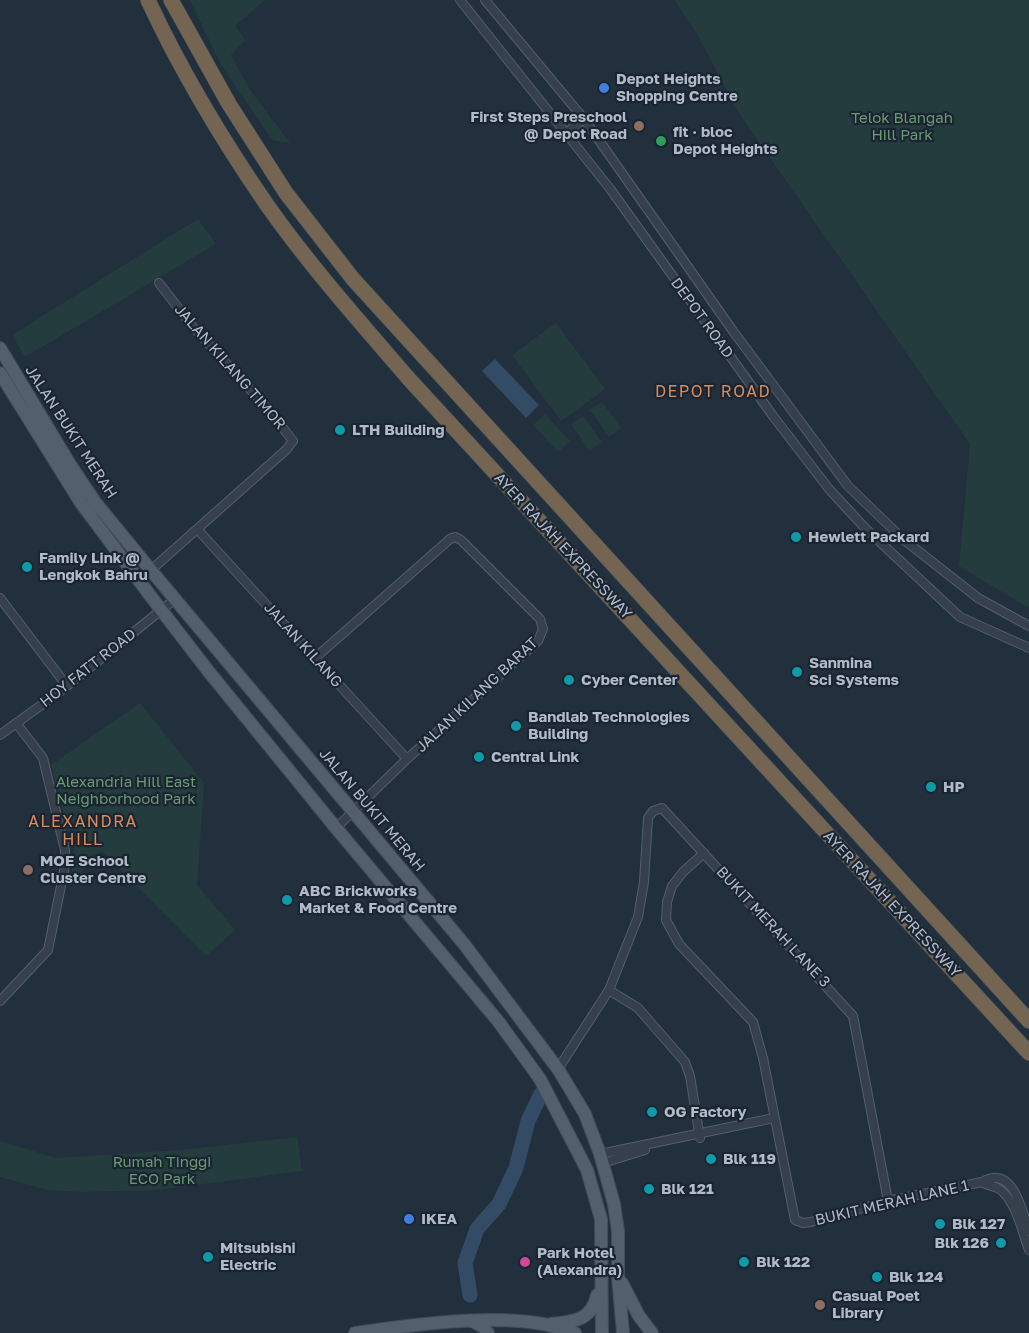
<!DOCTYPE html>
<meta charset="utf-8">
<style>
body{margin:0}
canvas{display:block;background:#222f3d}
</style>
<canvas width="1029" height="1333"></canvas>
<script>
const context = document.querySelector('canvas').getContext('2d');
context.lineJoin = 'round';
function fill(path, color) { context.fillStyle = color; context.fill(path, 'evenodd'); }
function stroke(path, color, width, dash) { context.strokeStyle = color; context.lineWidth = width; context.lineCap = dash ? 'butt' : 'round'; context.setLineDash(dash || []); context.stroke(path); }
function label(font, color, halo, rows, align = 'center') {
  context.font = font + ' "Golos Text",sans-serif'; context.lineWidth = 4.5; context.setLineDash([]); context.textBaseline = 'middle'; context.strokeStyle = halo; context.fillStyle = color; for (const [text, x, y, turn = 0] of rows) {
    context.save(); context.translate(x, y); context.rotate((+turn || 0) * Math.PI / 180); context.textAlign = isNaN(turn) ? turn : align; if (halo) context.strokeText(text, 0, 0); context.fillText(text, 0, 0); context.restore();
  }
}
const green = new Path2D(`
 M190,0H265L235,26L245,40L231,55L250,90L290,143L272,140L221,65Z
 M674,0H1029V608L959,566L970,444L740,115L698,36Z
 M198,219L216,244L25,357L12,335Z
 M556,323L605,389L561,421L512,355Z
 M602,402L621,428L609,437L590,410Z
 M545,414L570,441L558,452L533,425Z
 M583,416L602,442L590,451L571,424Z
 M140,703L204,783L197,885L235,930L206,956L102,851L69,884L75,856L51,765Z
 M297,1137L302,1171L157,1190L80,1192L48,1190L0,1177V1141L56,1158L181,1150Z`);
const water = new Path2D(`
 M495,359L539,405L526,418L482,371Z`);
const river = new Path2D(`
 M470,1295L465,1263L477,1229L499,1204L516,1168L528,1121L541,1094`);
const minor = new Path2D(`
 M460,0L611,190L773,416L829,489L865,528L960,617L1029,648
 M485,0L584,119L733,331L848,486L903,539L978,598L1029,626
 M566,133L584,119
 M198,530L407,759
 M151,570L286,450L293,441L268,409L193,327L159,283
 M0,598L67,686
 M315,658L450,539L455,537L461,540L540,619L543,629L538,641L407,759L336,828
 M0,735L62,690L175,599
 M704,853L683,872L672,886L667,902L666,920L679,944L753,1022L763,1058L795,1220L803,1223L811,1222L892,1200L982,1182C1013,1164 1022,1210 1029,1231
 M609,990L638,1008L685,1062L690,1076L700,1138
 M0,1001L48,950L65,866V850L43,758L16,723
 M558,1069L609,990L638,917L644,882L648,818L653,811L662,808L853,1016L888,1201
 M600,1154L774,1118
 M603,1163L645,1150
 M982,1182C988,1187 996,1185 1003,1192C1017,1206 1022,1231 1029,1250`);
const primary = new Path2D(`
 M0,348L71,466L95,502L154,574L464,944L558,1069L585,1114L600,1154L614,1204L618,1231V1277L623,1333
 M0,373L81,503L152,598L209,672L336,828L498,1021L540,1079L587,1170L601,1219L602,1333
 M622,1283L639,1316L652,1333
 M474,1322L483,1327L488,1333
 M551,1324C574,1322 592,1320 597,1295
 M355,1333C411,1325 488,1314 543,1324C554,1326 564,1330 575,1333`);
const motorway = new Path2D(`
 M148,0C181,71 223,141 267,205C310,266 360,322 409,379L1029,1053
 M171,0L229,104L286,193L353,279L1029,1021`);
const markers = [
 [604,88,6,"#3f7fe0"],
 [639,126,6,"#8d6e63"],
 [661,141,6,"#2e9e5b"],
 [340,430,6,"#0f9aa8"],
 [796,537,6,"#0f9aa8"],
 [27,567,6,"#0f9aa8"],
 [797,672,6,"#0f9aa8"],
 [569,680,6,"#0f9aa8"],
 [516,726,6,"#0f9aa8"],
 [479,757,6,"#0f9aa8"],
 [931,787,6,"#0f9aa8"],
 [28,870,6,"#8d6e63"],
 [287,900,6,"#0f9aa8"],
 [652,1112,6,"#0f9aa8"],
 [711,1159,6,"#0f9aa8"],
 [649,1189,6,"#0f9aa8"],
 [409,1219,6,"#3f7fe0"],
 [940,1224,6,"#0f9aa8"],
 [1001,1243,6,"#0f9aa8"],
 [208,1257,6,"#0f9aa8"],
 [525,1262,6,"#d1479c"],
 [744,1262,6,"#0f9aa8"],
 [877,1277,6,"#0f9aa8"],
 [820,1305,6,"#8d6e63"]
];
const poiNames = [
 ["Depot Heights",616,79],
 ["Shopping Centre",616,96],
 ["First Steps Preschool",627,117,"right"],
 ["@ Depot Road",627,134,"right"],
 ["fit · bloc",673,132],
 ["Depot Heights",673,149],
 ["LTH Building",352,430],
 ["Hewlett Packard",808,537],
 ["Family Link @",39,558],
 ["Lengkok Bahru",39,575],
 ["Sanmina",809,663],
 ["Sci Systems",809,680],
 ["Cyber Center",581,680],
 ["Bandlab Technologies",528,717],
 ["Building",528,734],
 ["Central Link",491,757],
 ["HP",943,787],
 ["MOE School",40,861],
 ["Cluster Centre",40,878],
 ["ABC Brickworks",299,891],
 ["Market & Food Centre",299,908],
 ["OG Factory",664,1112],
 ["Blk 119",723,1159],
 ["Blk 121",661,1189],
 ["IKEA",421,1219],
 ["Blk 127",952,1224],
 ["Blk 126",989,1243,"right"],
 ["Mitsubishi",220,1248],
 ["Electric",220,1265],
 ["Park Hotel",537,1253],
 ["(Alexandra)",537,1270],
 ["Blk 122",756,1262],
 ["Blk 124",889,1277],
 ["Casual Poet",832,1296],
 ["Library",832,1313]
];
const parkNames = [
 ["Telok Blangah",902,118],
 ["Hill Park",902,135],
 ["Alexandria Hill East",126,782],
 ["Neighborhood Park",126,799],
 ["Rumah Tinggi",162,1162],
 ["ECO Park",162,1179]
];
const streetNames = [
 ["DEPOT ROAD",702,318,54],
 ["JALAN KILANG TIMOR",230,367,49],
 ["JALAN BUKIT MERAH",71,432,57],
 ["AYER RAJAH EXPRESSWAY",563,546,47],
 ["JALAN KILANG",303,645,48],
 ["HOY FATT ROAD",88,668,-38],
 ["JALAN KILANG BARAT",477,695,-43],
 ["JALAN BUKIT MERAH",372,810,50],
 ["AYER RAJAH EXPRESSWAY",892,904,47],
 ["BUKIT MERAH LANE 3",773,927,47],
 ["BUKIT MERAH LANE 1",892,1203,-13]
];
const neighbourhoodNames = [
 ["DEPOT ROAD",713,392],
 ["ALEXANDRA",83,822],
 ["HILL",83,840]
];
fill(green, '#243c3e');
fill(water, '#344b65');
stroke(river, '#344b65', 15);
stroke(minor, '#545e6b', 10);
stroke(primary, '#424c59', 14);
stroke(motorway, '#414b58', 16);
stroke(minor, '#36404d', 8);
stroke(primary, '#535f6d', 12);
stroke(motorway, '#736552', 15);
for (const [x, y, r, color] of markers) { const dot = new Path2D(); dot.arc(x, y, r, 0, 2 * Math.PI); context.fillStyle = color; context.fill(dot); stroke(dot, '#1b2532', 2); }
label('bold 15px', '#b1bbc8', '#1b2532', poiNames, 'left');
label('15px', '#679b70', '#1b2532', parkNames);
label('15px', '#b1bbc8', '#1b2532', streetNames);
context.letterSpacing = '1.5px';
label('16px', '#d98c5b', '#1b2532', neighbourhoodNames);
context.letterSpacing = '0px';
</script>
